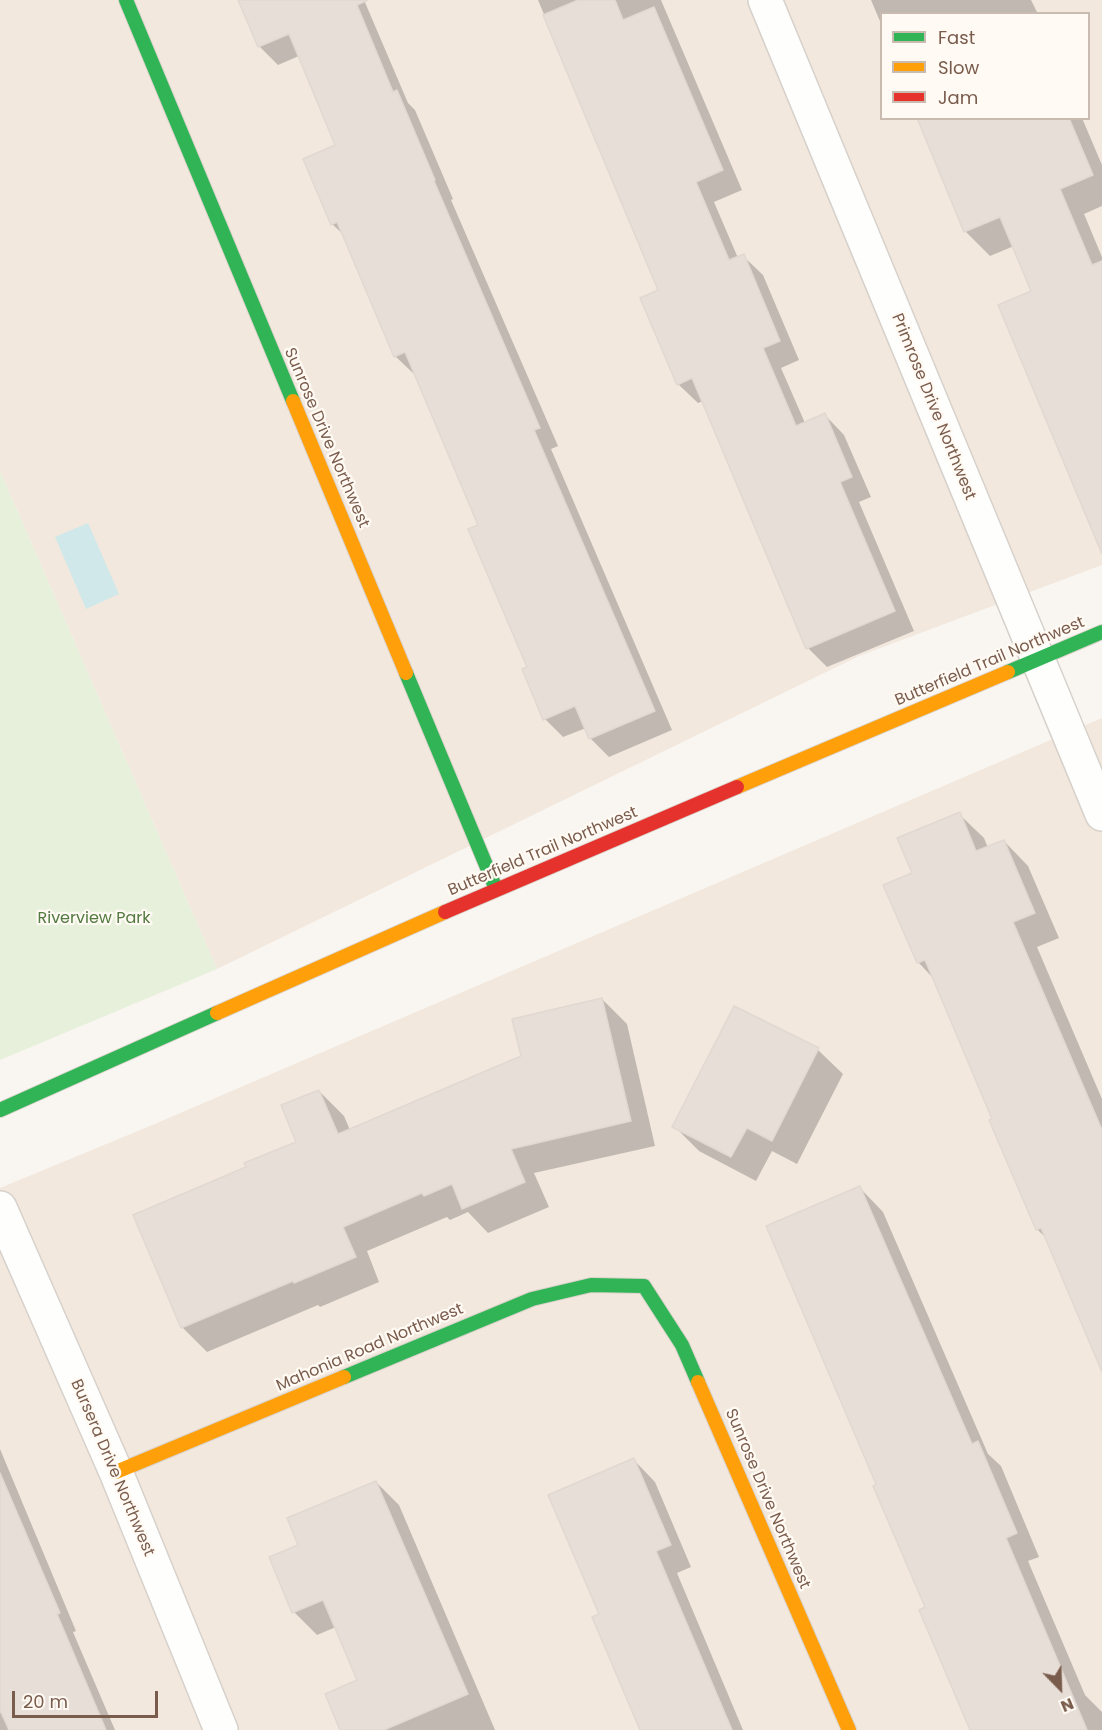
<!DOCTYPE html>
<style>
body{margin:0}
#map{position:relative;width:1102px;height:1730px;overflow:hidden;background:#f9f5f0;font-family:Poppins,sans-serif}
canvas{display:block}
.legend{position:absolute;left:880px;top:12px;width:210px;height:108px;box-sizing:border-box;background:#fffaf3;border:2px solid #cabbb1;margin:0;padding:8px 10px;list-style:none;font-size:18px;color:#7a5c4d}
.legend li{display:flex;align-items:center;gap:12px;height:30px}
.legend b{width:30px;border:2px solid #cabbb1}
.north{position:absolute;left:1030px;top:1658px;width:60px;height:60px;-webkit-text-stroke:4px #fffaf3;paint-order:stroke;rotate:157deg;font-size:16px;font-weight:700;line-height:24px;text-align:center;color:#7a5c4d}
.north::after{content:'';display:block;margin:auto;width:21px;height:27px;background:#7a5c4d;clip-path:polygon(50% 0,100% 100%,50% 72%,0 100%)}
.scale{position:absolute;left:12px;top:1691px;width:146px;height:27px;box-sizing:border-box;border:3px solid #7a5c4d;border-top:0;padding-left:8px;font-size:18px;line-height:21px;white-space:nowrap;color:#7a5c4d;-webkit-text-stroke:4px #fffaf3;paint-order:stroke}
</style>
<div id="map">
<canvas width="1102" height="1730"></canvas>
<ul class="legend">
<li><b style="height:8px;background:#30b455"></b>Fast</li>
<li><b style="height:8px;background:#ff9f0a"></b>Slow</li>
<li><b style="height:8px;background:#e5322d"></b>Jam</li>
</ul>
<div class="north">N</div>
<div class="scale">20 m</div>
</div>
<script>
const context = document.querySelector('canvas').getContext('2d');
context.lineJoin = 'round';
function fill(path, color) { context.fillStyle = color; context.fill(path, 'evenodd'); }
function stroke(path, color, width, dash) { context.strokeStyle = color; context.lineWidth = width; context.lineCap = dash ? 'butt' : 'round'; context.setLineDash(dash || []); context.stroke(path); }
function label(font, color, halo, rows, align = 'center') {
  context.font = font + ' Poppins,sans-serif'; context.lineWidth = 4.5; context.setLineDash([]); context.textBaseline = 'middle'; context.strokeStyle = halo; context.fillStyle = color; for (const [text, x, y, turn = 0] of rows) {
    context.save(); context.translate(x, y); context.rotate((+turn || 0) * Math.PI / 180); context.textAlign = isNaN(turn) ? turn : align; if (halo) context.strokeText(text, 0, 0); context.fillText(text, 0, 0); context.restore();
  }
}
const residential = new Path2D(`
 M0,0H1102V565L859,656L217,969L0,471ZM882,14H1088V118H882Z
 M1102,718V1730H0V1188L150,1126Z`);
const green = new Path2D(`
 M0,471L217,969L0,1060Z`);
const water = new Path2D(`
 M88,523L119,594L86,609L55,537Z`);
const shadow = new Path2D(`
 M240,0H364L408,103L415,110L453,199L451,200L558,446L551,449L672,730L609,757L590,738L586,728L563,737L545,719L480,526L416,374H414L395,356L344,235L332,224L337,146L299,56L278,65L259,46Z
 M538,0H661L742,190L714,202L738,258L743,256L763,275L799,360L781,368L805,423L825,415L844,435L871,497L859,502L914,631L827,667L808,648L703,401L698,403L678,384L660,291Z
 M871,0H1031L1038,14H882V26Z
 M918,118H1082L1102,165V206L1084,214L1102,257V537L1033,291L1014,246L990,256L965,231Z
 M959,814L984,838L988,848L1004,841L1028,866L1059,938L1037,947L1102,1099V1369L1047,1239L1037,1229L994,1119L934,979L918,962L914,873Z
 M602,999L627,1024L655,1146L534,1173L549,1207L488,1233L468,1212L450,1220L447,1217L367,1251L379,1282L320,1307L318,1305L207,1352L182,1327L248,1168L298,1142L319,1091L344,1116L350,1130L522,1057Z
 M734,1008L818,1050L843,1074L797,1164L772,1151L756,1181L699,1151L674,1126Z
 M860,1188L883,1212L988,1454L1001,1466L1039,1557L1028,1561L1085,1695L1102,1712V1730H976L878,1485Z
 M0,1449L76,1631L73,1632L115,1730H0V1713L5,1710L0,1697Z
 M634,1460L655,1482L691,1567L677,1573L743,1730H747H639L641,1729L601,1615Z
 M376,1482L399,1505L495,1730H342L359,1681L336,1627L317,1635L294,1612L300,1545Z`);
const building = new Path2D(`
 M238,0H368L357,5L393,92L397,90L435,180L434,181L540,428L534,430L655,711L589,739L575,706L543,720L522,669L527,667L468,529L478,525L405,352L394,357L337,222L331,225L303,159L335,145L289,34L258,47Z
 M578,0H615L623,20L654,7L723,170L696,182L729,260L744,254L780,341L763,348L796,426L825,413L852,477L840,482L895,611L806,649L692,378L677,385L640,298L658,290L543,15Z
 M917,118H1069L1093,175L1060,189L1092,265L1102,261V554L998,305L1031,291L1000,217L964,232Z
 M960,812L976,851L1004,840L1035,913L1013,922L1102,1130V1372L1041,1228L1036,1230L989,1120L992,1119L925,960L917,963L883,885L912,873L897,838Z
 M602,998L631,1121L511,1149L525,1182L462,1209L452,1184L424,1196L422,1193L343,1227L356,1257L294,1283L293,1281L181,1328L133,1215L246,1167L244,1163L296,1142L281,1105L319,1090L338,1134L521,1056L512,1019Z
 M734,1006L819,1048L772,1141L747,1128L731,1157L672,1127Z
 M860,1186L972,1444L978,1441L1017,1533L1006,1538L1087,1730H970L919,1610L925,1607L873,1486L876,1484L766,1226Z
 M634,1458L671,1545L656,1551L732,1730H640L592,1617L599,1614L548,1495Z
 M0,1473L60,1613L57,1614L106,1730H9L0,1710Z
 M376,1481L468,1694L384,1730H340L325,1694L357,1680L323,1600L292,1613L269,1557L298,1545L287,1518Z`);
const street = new Path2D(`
 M765,0L1102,814
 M0,1208L116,1472L221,1730`);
const fast = new Path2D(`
 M126,0L293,401
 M1008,672L1102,632
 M406,673L496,889
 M0,1110L217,1013
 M344,1377L532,1299L591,1285L644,1286L682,1345L698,1382`);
const slow = new Path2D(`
 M293,401L406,673
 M737,787L1008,672
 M217,1013L445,912
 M698,1382L849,1730
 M116,1472L344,1377`);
const jam = new Path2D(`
 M445,912L737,787`);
const streetNames = [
 ["Primrose Drive Northwest",933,407,68],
 ["Sunrose Drive Northwest",326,438,67],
 ["Butterfield Trail Northwest",990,662,-23],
 ["Butterfield Trail Northwest",543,852,-23],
 ["Mahonia Road Northwest",370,1348,-23],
 ["Bursera Drive Northwest",112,1468,67],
 ["Sunrose Drive Northwest",767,1499,67]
];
const parkNames = [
 ["Riverview Park",94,919]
];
fill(residential, '#f2e8de');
fill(green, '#e7f0db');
fill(water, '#d0e8ea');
fill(shadow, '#0003');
fill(building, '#e6ded7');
stroke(building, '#e2d8d2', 1.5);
stroke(street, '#d7d1cb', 36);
stroke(fast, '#d9d2cb', 16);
stroke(slow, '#d9d2cb', 16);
stroke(jam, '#d9d2cb', 16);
stroke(street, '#fefefd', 33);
stroke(fast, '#30b455', 14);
stroke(slow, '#ff9f0a', 14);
stroke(jam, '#e5322d', 14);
label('16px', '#7a5c4d', '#fffaf3', streetNames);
label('16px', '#537a41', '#fffaf3', parkNames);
</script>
